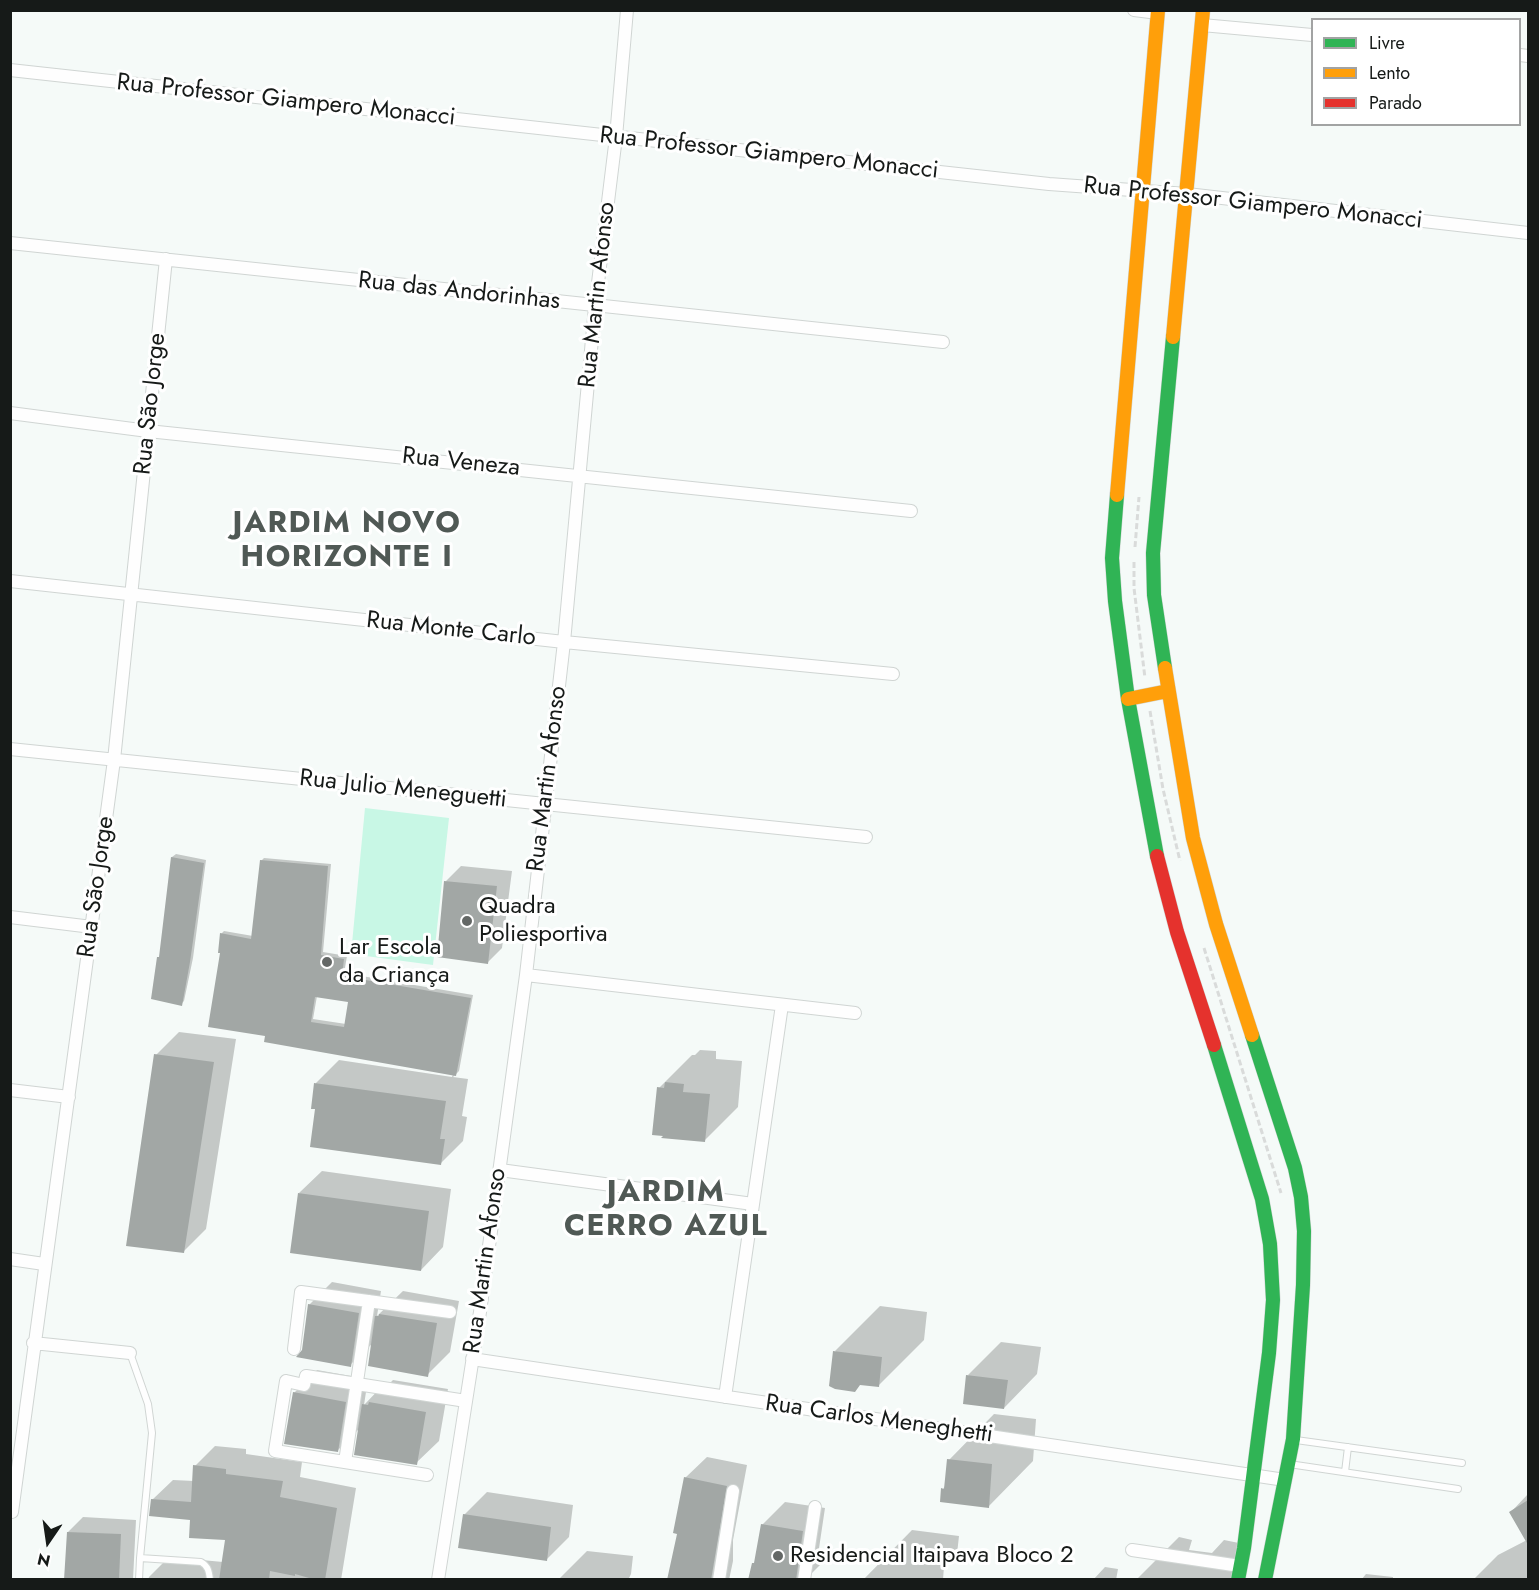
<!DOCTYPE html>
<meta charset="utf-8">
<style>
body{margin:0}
#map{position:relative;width:1539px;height:1590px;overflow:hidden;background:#f5faf8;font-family:Jost,sans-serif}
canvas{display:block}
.frame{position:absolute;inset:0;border:12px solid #161a18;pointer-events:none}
.legend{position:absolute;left:1311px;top:18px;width:210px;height:108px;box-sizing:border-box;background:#fff;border:2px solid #a2a3a3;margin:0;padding:8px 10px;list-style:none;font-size:18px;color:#161a18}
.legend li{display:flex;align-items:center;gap:12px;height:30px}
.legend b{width:30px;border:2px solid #a2a3a3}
.north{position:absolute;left:18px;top:1512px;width:60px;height:60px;-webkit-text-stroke:4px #fff;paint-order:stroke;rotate:193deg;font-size:16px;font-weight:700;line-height:24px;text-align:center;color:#161a18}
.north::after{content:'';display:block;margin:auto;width:21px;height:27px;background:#161a18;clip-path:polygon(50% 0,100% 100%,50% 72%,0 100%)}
</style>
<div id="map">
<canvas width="1539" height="1590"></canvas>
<div class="frame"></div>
<ul class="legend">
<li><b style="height:8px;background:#30b455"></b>Livre</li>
<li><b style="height:8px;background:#ff9f0a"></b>Lento</li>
<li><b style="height:8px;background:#e5322d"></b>Parado</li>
</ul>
<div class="north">N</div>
</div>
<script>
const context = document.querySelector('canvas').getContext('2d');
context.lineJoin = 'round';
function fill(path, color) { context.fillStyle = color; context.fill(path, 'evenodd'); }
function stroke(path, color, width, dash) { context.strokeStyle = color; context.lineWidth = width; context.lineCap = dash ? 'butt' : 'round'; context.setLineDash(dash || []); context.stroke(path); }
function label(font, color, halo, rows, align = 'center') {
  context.font = font + ' Jost,sans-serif'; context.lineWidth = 6; context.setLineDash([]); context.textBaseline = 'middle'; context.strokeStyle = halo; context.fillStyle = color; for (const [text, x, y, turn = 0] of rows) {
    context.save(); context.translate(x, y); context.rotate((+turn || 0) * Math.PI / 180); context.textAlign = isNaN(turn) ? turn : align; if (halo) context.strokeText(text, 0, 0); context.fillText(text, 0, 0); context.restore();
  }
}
const green = new Path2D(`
 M365,808L449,818L433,965L351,954Z`);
const shadow = new Path2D(`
 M176,854L206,860L193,958L184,1001L181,1004L161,955L172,857Z
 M264,858L331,864L323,952L347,956L344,973L473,995L459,1071L453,1077L468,1079L462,1116L467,1117L463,1141L440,1164L312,1107L316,1083L339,1060L452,1077L453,1074L266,1035L222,952L221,934L224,931L253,936L261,861ZM317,996L349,1000L346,1024L313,1019Z
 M461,866L512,871L502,948L487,963L446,881Z
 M179,1032L236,1039L206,1229L183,1252L156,1055Z
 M700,1050L716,1051V1059L742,1061L738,1107L704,1141L659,1088L692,1055H695Z
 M322,1171L451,1189L443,1247L421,1270L299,1193Z
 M332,1282L381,1291L377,1316L403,1291L459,1301L450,1352L427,1375L373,1343L350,1365L304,1351L309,1305Z
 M880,1306L927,1312L924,1340L878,1386L835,1351Z
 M1001,1342L1041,1347L1037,1374L1004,1408L968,1375Z
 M317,1370L368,1379L364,1405L386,1382L390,1383L393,1380L448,1389L439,1441L416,1463L360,1428L338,1450L294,1393Z
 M994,1414L1036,1419L1033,1461L988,1507L943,1489L945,1486L949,1460Z
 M215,1446L246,1449V1454L302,1462L300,1477L356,1488L341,1580H148L149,1577L169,1557L223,1562L226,1538L192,1518L152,1500L173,1480L194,1481L195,1466Z
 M707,1457L747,1465L733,1540V1561L729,1580H669L678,1533L685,1478Z
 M487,1492L573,1505L569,1537L546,1560L464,1515Z
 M1528,1494V1580H1473L1498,1555L1527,1540L1511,1512Z
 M785,1502L825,1508L818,1555L822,1563L805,1580H764L756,1562L762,1525Z
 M83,1517L136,1520L133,1580H66L68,1532Z
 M912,1530L959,1536L957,1554L944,1566L943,1580H863Z
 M1179,1537L1192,1540L1189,1550L1212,1553L1224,1540L1239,1543L1231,1580H1136Z
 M587,1551L633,1556L631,1574L628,1580H558Z
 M1105,1567L1118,1569L1116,1580H1093Z
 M1366,1574L1393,1577V1580H1361Z`);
const building = new Path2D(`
 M171,857L204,863L190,962L182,1006L151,999L157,957H159Z
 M260,860L328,866L321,955L344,959L342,976L471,998L456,1076L264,1042L265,1036L208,1027L220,953H218L220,933L251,939ZM315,997L348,1002L344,1027L311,1022Z
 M444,881L497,886L488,964L437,957Z
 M154,1054L214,1062L184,1253L126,1246Z
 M665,1082L684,1084L683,1092L710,1094L705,1142L661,1138L663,1136L652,1135L657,1087L664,1088Z
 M314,1083L446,1101L440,1139H445L441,1165L310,1147L315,1109H311Z
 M298,1193L429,1211L421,1271L290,1253Z
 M308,1304L359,1313L351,1367L296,1357L302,1350Z
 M379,1314L437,1323L428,1377L368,1366L375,1316H379Z
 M833,1351L882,1357L879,1387L860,1385L855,1392L835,1389L829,1386Z
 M966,1375L1008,1380L1004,1409L963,1404Z
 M293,1392L346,1402L338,1452L284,1444Z
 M369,1402L426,1412L417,1465L354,1455L362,1404L368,1405Z
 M947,1459L992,1464L989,1508L940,1502L941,1488L944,1489Z
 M193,1465L226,1469V1474L283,1481L280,1497L337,1508L325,1580H316L295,1574V1576L270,1571L269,1580H219L225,1540L189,1538L190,1520L149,1516L151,1499L191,1502Z
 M684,1477L727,1486L711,1580H667L677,1534L673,1533Z
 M1528,1500V1545L1509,1512Z
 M463,1514L551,1527L547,1561L458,1548Z
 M761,1524L803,1531L796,1580H748L752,1563H754Z
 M67,1532L121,1534L119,1580H64Z`);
const path = new Path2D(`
 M1135,547L1139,497
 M1134,562V588L1145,678
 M1150,711L1163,789L1180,861
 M1204,948L1281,1193`);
const lane = new Path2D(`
 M130,1353L148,1404L152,1433L140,1558
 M1296,1440L1462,1463
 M1289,1464L1458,1489
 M1345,1472L1348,1447
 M139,1580L140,1558L201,1562C208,1566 209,1571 210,1580`);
const street = new Path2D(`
 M1134,10L1158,13
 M1202,25L1312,35
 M1520,55L1528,56
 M10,70L1049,184L1187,194L1528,233
 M10,243L943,342
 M10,413L148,431L911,511
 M10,581L564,642L893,674
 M10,749L866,837
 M10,917L92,927
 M526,975L855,1013
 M10,1090L69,1097
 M500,1170L753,1204
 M10,1259L44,1264
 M33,1343L130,1353
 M294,1349L301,1292L450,1312
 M472,1359L1285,1480
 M725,1397L782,1005
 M345,1462L369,1301
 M427,1475L275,1451L286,1381L304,1385L306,1376L466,1401
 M12,1512L114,760L166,259
 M1132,1550L1240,1566
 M438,1580L480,1312L526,975L564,642L595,307L616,137L627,10
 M719,1580L733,1491
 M804,1580L815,1507`);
const fast = new Path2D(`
 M1117,495L1112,558L1115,601L1128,699L1157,856
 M1165,668L1154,595L1153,553L1173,337
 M1252,1035L1295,1168L1301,1197L1304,1231L1303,1285L1293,1439L1265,1580
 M1214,1045L1262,1199L1270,1244L1273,1300L1269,1353L1244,1548L1238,1580`);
const slow = new Path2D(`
 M1173,337L1203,10
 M1117,495L1158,10
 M1165,668L1193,838L1216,924L1252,1035
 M1128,699L1168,691`);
const jam = new Path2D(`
 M1157,856L1177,932L1214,1045`);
const markers = [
 [467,921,6,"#646866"],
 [327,962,6,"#646866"],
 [778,1556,6,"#646866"]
];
const streetNames = [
 ["Rua Professor Giampero Monacci",286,101,6],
 ["Rua Professor Giampero Monacci",769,154,6],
 ["Rua Professor Giampero Monacci",1253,204,6],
 ["Rua das Andorinhas",459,292,6],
 ["Rua Martin Afonso",598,295,-84],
 ["Rua São Jorge",151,404,-84],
 ["Rua Veneza",461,463,6],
 ["Rua Monte Carlo",451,630,6],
 ["Rua Martin Afonso",548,779,-83],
 ["Rua Julio Meneguetti",403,790,6],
 ["Rua São Jorge",97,887,-82],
 ["Rua Martin Afonso",486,1261,-82],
 ["Rua Carlos Meneghetti",879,1420,8]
];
const poiNames = [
 ["Quadra",479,907],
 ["Poliesportiva",479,935],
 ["Lar Escola",339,948],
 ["da Criança",339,976],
 ["Residencial Itaipava Bloco 2",790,1556]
];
const districtNames = [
 ["JARDIM NOVO",347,525],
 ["HORIZONTE I",347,559],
 ["JARDIM",666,1194],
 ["CERRO AZUL",666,1228]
];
fill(green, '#c8f7e5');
fill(shadow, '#0003');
fill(building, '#a2a7a5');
stroke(lane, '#d0d5d3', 8);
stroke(street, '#d0d5d3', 14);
stroke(fast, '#d0d5d3', 15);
stroke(slow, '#d0d5d3', 15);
stroke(jam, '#d0d5d3', 15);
stroke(path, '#d9dbda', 3, [6, 3]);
stroke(lane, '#fefefe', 6);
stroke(street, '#fefefe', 12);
stroke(fast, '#30b455', 14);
stroke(slow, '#ff9f0a', 14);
stroke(jam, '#e5322d', 14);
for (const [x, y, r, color] of markers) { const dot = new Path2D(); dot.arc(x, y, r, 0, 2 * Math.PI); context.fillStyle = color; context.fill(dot); stroke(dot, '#fff', 2); }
label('24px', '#161a18', '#fff', streetNames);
label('24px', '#161a18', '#fff', poiNames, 'left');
context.letterSpacing = '1.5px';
label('bold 30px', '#505955', '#fff', districtNames);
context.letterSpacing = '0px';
</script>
